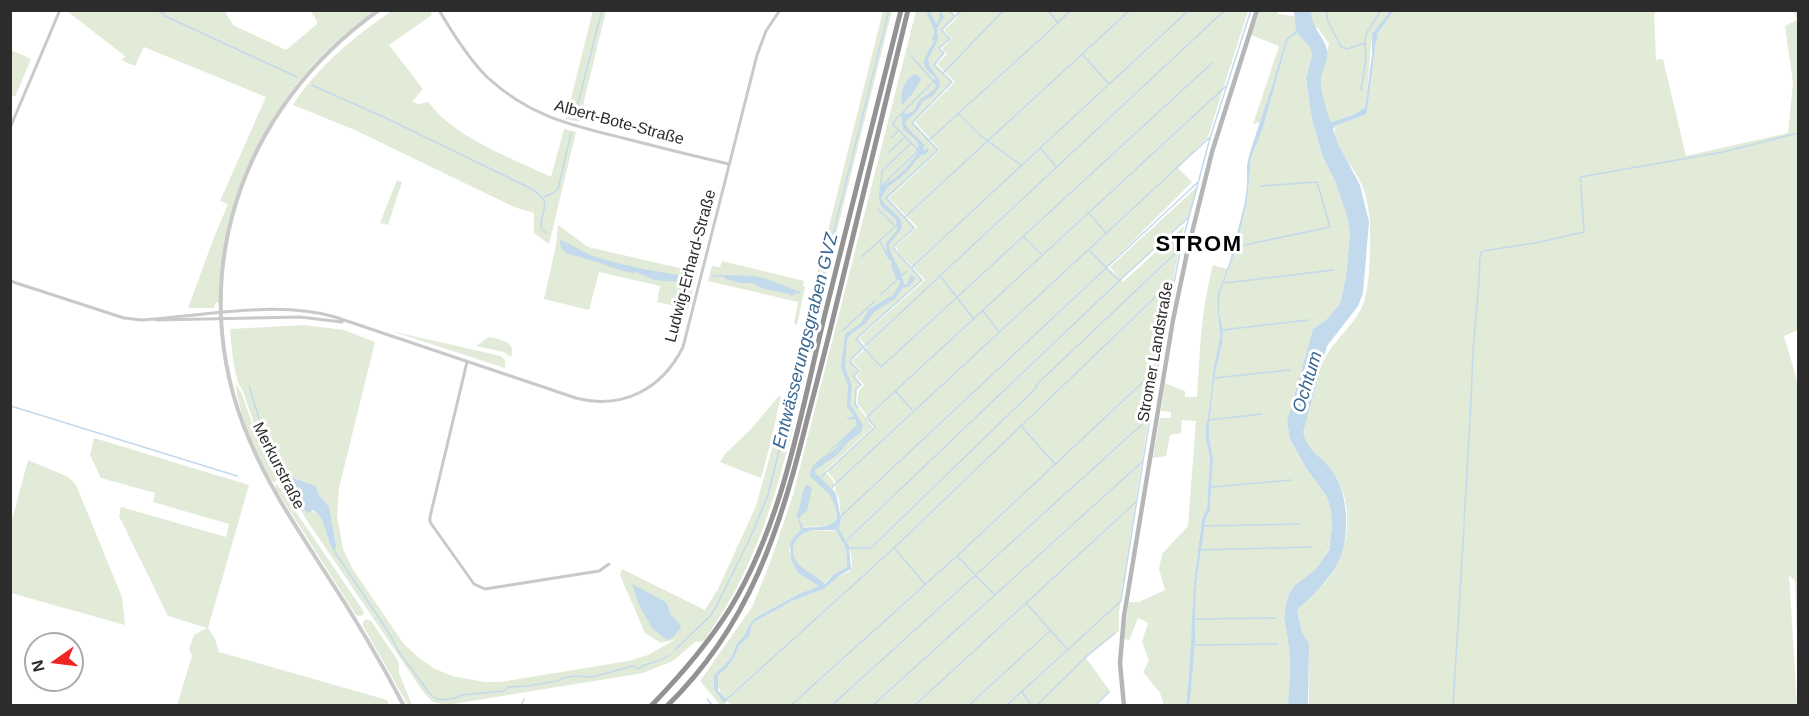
<!DOCTYPE html>
<meta charset="utf-8">
<style>
body{margin:0}
#map{position:relative;width:1809px;height:716px;overflow:hidden;background:#fff;font-family:Helvetica,sans-serif}
canvas{display:block}
.frame{position:absolute;inset:0;border:12px solid #2c2c2c;pointer-events:none}
.north{position:absolute;left:24px;top:632px;width:60px;height:60px;box-sizing:border-box;background:#fff;border:2px solid #ababab;border-radius:50%;rotate:256deg;font-size:16px;font-weight:700;line-height:24px;text-align:center;color:#2c2c2c}
.north::after{content:'';display:block;margin:auto;width:21px;height:27px;background:#ee2523;clip-path:polygon(50% 0,100% 100%,50% 72%,0 100%)}
</style>
<div id="map">
<canvas width="1809" height="716"></canvas>
<div class="frame"></div>
<div class="north">N</div>
</div>
<script>
const context = document.querySelector('canvas').getContext('2d');
context.lineJoin = 'round';
function fill(path, color) { context.fillStyle = color; context.fill(path, 'evenodd'); }
function stroke(path, color, width, dash) { context.strokeStyle = color; context.lineWidth = width; context.lineCap = dash ? 'butt' : 'round'; context.setLineDash(dash || []); context.stroke(path); }
function label(font, color, halo, rows, align = 'center') {
  context.font = font + ' Helvetica,sans-serif'; context.lineWidth = 6; context.setLineDash([]); context.textBaseline = 'middle'; context.strokeStyle = halo; context.fillStyle = color; for (const [text, x, y, turn = 0] of rows) {
    context.save(); context.translate(x, y); context.rotate((+turn || 0) * Math.PI / 180); context.textAlign = isNaN(turn) ? turn : align; if (halo) context.strokeText(text, 0, 0); context.fillText(text, 0, 0); context.restore();
  }
}
const green = new Path2D(`
 M393,10L430,11L432,15L389,45L423,89L412,102L418,104L428,102C433,107 438,114 444,119C474,145 516,160 551,177L564,129L576,132L549,244L534,233V213L514,207L355,130L293,105C318,66 355,36 393,10Z
 M593,10L606,11L579,122L566,119Z
 M67,11H225L233,25L286,50L317,24V21L310,11H374C278,78 222,186 219,303L216,302L214,308H188L213,240L228,204L220,201L266,97L144,47L135,66L121,60L126,57Z
 M883,11H892L792,410L796,415C783,469 768,523 744,573C733,597 718,619 704,641L695,642L673,661L643,673L447,705L433,702L424,693L310,525L271,462L254,424L243,391L238,383L233,361L230,329L304,325L344,330L375,342L339,488L337,516L343,549L352,568L397,634L404,644L418,657L433,668L452,676L484,682H500L628,661L648,655L676,639L661,643L645,633L620,575L622,569L705,610L718,589L756,506L786,398ZM287,473L291,477L316,486L319,495L329,507L336,545L328,540C326,519 321,513 302,507L291,487Z
 M916,11H951L956,15V17L943,30L951,39L940,48L945,53L935,64L953,82L913,122L939,150L888,198L915,227L895,246L897,252L923,280L858,338L865,347L851,361L860,371L855,376L862,385L857,389L856,404L873,427L825,471L834,482C831,497 836,504 837,519C825,532 806,521 798,532C794,537 792,544 789,550L797,572L818,584V587L797,595L755,618L746,633L736,645L731,658L714,675L718,694L727,705H720L700,681L752,607L770,563L793,495Z
 M953,11H1248L1208,137L1178,168L1192,182L1107,267L1118,277L1110,267L1198,186L1190,215L1121,280L1123,282L1184,226L1159,349L1119,612V631L1086,658L1110,691L1094,706H733C722,698 716,689 718,675L726,669L734,658L739,646L746,639L754,622L792,601L824,589L839,576L849,572L852,566L851,554L849,546L839,529L841,519L839,499L835,489L836,482L827,471L875,427L857,403L859,390L864,385L856,376L861,371L852,361L867,347L859,338L925,280L898,252L896,246L917,227L889,198L940,150L915,122L955,82L937,64L947,54L942,48L952,39L944,30L957,18V14Z
 M1259,11H1277L1278,14L1294,16L1297,31L1286,39L1261,122L1253,124L1279,46L1251,35Z
 M1298,11H1390L1372,34L1367,92L1365,108L1363,110L1332,122L1326,120L1320,80L1329,44L1318,28L1298,18Z
 M1394,11H1661L1654,13L1656,60L1663,59L1686,156L1788,133L1793,83L1785,26L1797,20L1794,11H1798V330L1784,336L1798,384V659L1795,581L1789,575L1797,705H1309V644L1302,632L1297,610C1308,597 1323,588 1332,574C1353,543 1354,490 1325,463C1316,455 1302,445 1303,431C1304,414 1319,367 1328,353C1338,337 1353,325 1361,309C1371,291 1370,244 1370,223C1369,211 1366,193 1361,183C1353,165 1332,146 1335,126L1365,115L1367,112L1376,41L1378,37L1377,34Z
 M1297,33L1310,47L1312,55L1306,78L1312,120L1323,157L1335,181L1347,216L1350,234L1346,277L1340,304L1326,320L1313,329L1287,421L1290,441L1306,468L1327,497L1331,511L1332,527L1329,548L1323,559L1316,569L1295,585L1289,594L1286,604L1284,617L1289,647L1290,669L1288,705L1189,706L1195,643L1196,584L1206,518L1210,510L1213,457L1209,436V425L1215,374L1222,344L1223,331L1219,311L1220,293L1236,249L1247,203L1251,158L1263,128L1287,42L1290,38Z
 M11,50L31,59L15,97L11,95Z
 M397,180L402,182L388,225L380,223Z
 M558,225L588,247L697,272L688,309L657,302L660,286L599,272L589,310L544,299L556,245Z
 M722,261L804,281L803,286L805,287L797,325L794,324L798,302L708,281L712,266L720,267Z
 M1213,265L1227,269L1218,293L1217,302L1220,337L1214,366L1209,410L1206,427V441L1210,457L1207,508L1202,519L1193,591C1194,601 1192,610 1192,620C1192,648 1189,677 1186,705H1164L1160,693L1143,672L1149,661L1142,642L1148,623L1138,618L1129,641L1123,638L1129,602H1139L1165,590L1159,569L1162,554L1188,526L1196,421L1182,420L1181,433L1170,435L1166,456L1153,458L1160,418H1171V412L1161,411L1165,383L1185,391V397H1197C1200,352 1201,308 1213,265Z
 M391,331L501,356L505,360V368Z
 M489,337C502,340 516,341 511,357L504,352L476,346Z
 M236,384L242,394L257,438L277,480L274,483C259,467 236,406 236,384Z
 M779,396H781L770,445L761,478L720,462L725,454L750,430Z
 M94,438L249,485L208,628L215,639L219,652L387,700L389,705H177L192,656L189,649L194,635L207,628L168,616L119,516L121,507L226,537L229,524L153,502L155,493L101,478L90,455Z
 M28,460L68,477L76,485L122,597L125,625L11,593V524Z
 M277,484L362,609L364,613L362,616L356,615L276,489L275,485Z
 M813,530L831,531L837,530L846,548L847,567L833,575L824,584C814,571 787,568 794,544C797,536 805,532 813,530Z
 M366,619L371,621L399,662V673L412,705H408L363,626V622Z`);
const water = new Path2D(`
 M926,11H930L936,24L939,21L940,12H941L944,17L937,28L938,38L936,44L928,59C930,72 938,72 940,86L933,96L923,101L918,110L905,122C907,131 918,136 923,144H926L923,147L924,151L927,148L929,150L926,154L921,155L906,173L888,187L881,198C885,208 907,217 901,229C898,235 892,239 889,245C891,259 903,270 904,285L907,284L911,275L914,277L915,279L910,286L903,288L895,299L874,312L866,323L851,334L847,339L845,367L852,387L850,404L863,425L861,432L849,441L837,455L815,470L816,474L836,493L841,519L839,529L849,546L851,569L839,576L824,589L792,601L754,622L752,625L749,636L739,646L734,658L726,669L718,675V690L727,701L724,703L714,689V675L731,658L736,645L746,633L748,627L755,618L797,595L819,586L797,572L791,558L790,544L793,538L801,529L798,518L796,515C803,506 799,494 807,484L812,489L807,510L799,518L803,528C815,526 828,529 837,519C835,494 827,493 810,476C810,458 833,456 842,442L826,454L857,425L855,419L850,420L845,415L850,418L854,416L847,407L848,386L841,367L845,334L861,323L869,309L893,295L899,285L900,280H898L896,279L891,266L892,261L889,260L885,253L887,252L886,243L897,230L896,220C881,204 877,210 880,185C897,181 907,167 918,153L916,150L919,146L916,140L903,129L901,114L903,112L906,114C918,111 913,108 920,100C925,94 932,94 936,86L934,83L935,77C916,63 926,57 934,41L932,39L934,36V30ZM813,530H836L846,548L847,567L833,575L825,584C814,572 788,567 794,544C797,536 805,532 813,530Z
 M1294,11H1311C1312,29 1324,36 1327,50C1329,61 1322,68 1321,78C1320,92 1326,107 1330,121L1332,122L1354,114L1365,108L1372,54V34L1390,11H1394L1377,34L1378,37L1376,41L1367,112L1365,115L1335,126L1333,129L1338,144L1360,185L1369,222L1363,293L1358,306L1327,346L1303,432C1308,453 1322,456 1333,472C1342,485 1345,500 1346,516C1347,555 1338,570 1311,597C1306,602 1301,605 1297,610L1302,632L1309,644L1308,705H1288L1290,669L1289,647L1284,617L1286,604L1289,594L1295,585L1316,569L1323,559L1329,550L1332,527L1331,511L1327,497L1306,468L1290,440L1287,421L1313,329L1326,320L1340,304L1346,277L1350,234L1347,216L1335,181L1323,157L1312,120L1306,78L1312,55L1310,47L1297,33L1290,38L1287,42L1263,128L1251,158L1247,202L1236,249L1220,293L1219,311L1223,331L1222,344L1215,374L1209,425V436L1213,457L1210,510L1206,518L1196,584L1195,643L1190,701L1189,705H1186C1189,677 1191,648 1192,620C1192,610 1194,601 1193,591L1202,519L1207,508L1210,457L1206,441V427L1209,410L1214,366L1220,337L1217,302L1218,293L1230,261L1245,202L1247,184V165L1250,152L1271,89L1286,39L1296,31Z
 M915,74L921,78C916,90 911,96 902,105C900,94 904,79 915,74Z
 M560,240C573,245 585,254 599,258C630,267 661,273 693,277V279L689,281L682,282L654,280L636,272L632,273L613,268L603,264L566,253L561,248Z
 M725,275L753,276L767,279L800,292V294L796,293L791,296L789,294L761,288L753,283H742L725,279L724,277Z
 M284,471L291,477L316,486L319,495L329,507L336,545L335,552C324,539 329,521 313,510L308,513L306,512L291,487Z
 M632,584L664,601L668,606L670,614L679,623L681,628L673,637L667,640L652,628L639,605Z`);
const stream = new Path2D(`
 M148,10L162,12L165,16L178,22L297,77
 M949,10L954,16
 M962,10L941,30L950,39L939,48L944,53L934,65L952,82L912,123L938,150L886,198L914,228L894,246V249L922,280L856,339L881,367L1212,63
 M1048,10L1058,23L1071,10
 M1327,10V19L1341,47L1347,49L1365,43
 M1083,55L1108,83
 M911,56L934,82
 M944,72L1004,10
 M312,85L390,120L530,188C555,204 541,205 541,228L546,233
 M1363,90L1361,89L1366,60L1365,43L1366,34L1381,10
 M958,113L981,136L1021,165
 M574,119L602,10
 M891,138L898,131
 M928,141L1058,23
 M1040,148L1057,167
 M918,150L893,124L895,120L935,80
 M888,153L905,137
 M1581,182L1580,177L1723,152L1798,133
 M881,184L882,171L910,144
 M883,184L917,152
 M544,197L553,193L558,189L571,133
 M878,209L894,225
 M1088,212L1106,233
 M905,217L1130,10
 M1023,236L1041,254
 M880,241L886,253
 M1235,247L1330,227L1317,182L1261,186
 M1090,251L1119,281
 M1481,256V252L1483,251L1535,243L1584,232L1581,185
 M861,257L897,225
 M911,268L1189,10
 M902,275L907,271
 M712,276H726
 M941,277L973,318
 M1479,279L1480,258
 M1225,283L1334,270
 M880,295L897,280
 M983,311L999,332
 M1222,330L1308,320
 M842,331L875,301
 M1473,351L1479,281
 M1472,376L1473,353
 M1214,378L1290,370
 M249,386L261,425L284,471
 M896,392L912,410
 M11,406L237,476
 M858,408L855,404L856,389L861,385L853,376L859,371L850,362L851,359L1225,10
 M1470,419L1472,378
 M1209,420L1262,414
 M1022,427L1055,464
 M821,477L875,427L867,417L1225,87
 M832,487L1209,138
 M1212,487L1291,480
 M839,518L1197,183
 M1464,523L1470,421
 M1204,526L1299,524
 M847,540L1119,281L1188,218
 M849,548H871L1037,387L1036,385L1181,248
 M895,549L925,584
 M1200,550L1312,547
 M335,552L389,633L399,652L430,694L437,699L443,700L456,698L461,695L504,691L508,687L527,686L558,681L562,678L575,676L592,677L633,666L638,669C648,662 660,662 670,655
 M958,557L994,594
 M1027,604L1067,649
 M1195,619L1275,618
 M1194,645L1277,644
 M675,650L711,615L717,605L751,536L768,495L889,10
 M1022,692L1032,706
 M707,699L713,706
 M726,700L894,548L1173,280
 M521,706L524,699
 M790,706L957,556L1157,369
 M831,706L1150,417
 M872,706L1143,461
 M914,706L1136,502
 M968,706L1050,631
 M1006,706L1121,601L1159,360L1181,247L1210,138L1251,10
 M1036,706L1089,654L1115,633
 M1095,706L1109,692
 M1453,706L1464,527`);
const minor = new Path2D(`
 M439,10C453,34 468,58 487,77C529,116 570,125 623,138C658,147 694,156 729,164
 M10,128L60,10
 M10,281L124,318L142,320
 M142,320C202,316 278,300 335,317L576,398C623,410 662,389 683,347L757,55L766,31L780,10
 M157,320L300,317L342,322
 M467,362L430,517V522L474,584L485,589L599,571L609,564`);
const tertiary = new Path2D(`
 M379,10C240,108 181,280 249,439C268,485 296,527 323,569C352,613 379,658 404,706`);
const secondary = new Path2D(`
 M1124,706L1120,663L1124,616L1173,320L1187,253L1212,152L1257,10`);
const motorway = new Path2D(`
 M651,706C681,675 708,644 731,607C785,518 801,410 826,310C851,210 876,110 901,10
 M667,706C750,625 780,529 807,420C817,382 827,344 836,306C860,207 884,109 908,10`);
const streetNames = [
 ["Albert-Bote-Straße",619,123,15],
 ["Ludwig-Erhard-Straße",691,266,-75],
 ["Stromer Landstraße",1156,352,-80],
 ["Merkurstraße",278,466,63]
];
const waterNames = [
 ["Entwässerungsgraben GVZ",806,341,-76],
 ["Ochtum",1308,382,-73]
];
const districtNames = [
 ["STROM",1199,245]
];
fill(green, '#e1ebd8');
fill(water, '#c3d9ec');
stroke(stream, '#c3d9ec', 1.5);
stroke(minor, '#c9c9c9', 3);
stroke(tertiary, '#c9c9c9', 4);
stroke(secondary, '#b6b6b6', 4.5);
stroke(motorway, '#939393', 5);
label('16px', '#2c2c2c', '#fff', streetNames);
label('italic 18px', '#376792', '#fff', waterNames);
context.letterSpacing = '1.5px';
label('bold 22px', '#000', '#fff', districtNames);
context.letterSpacing = '0px';
</script>
